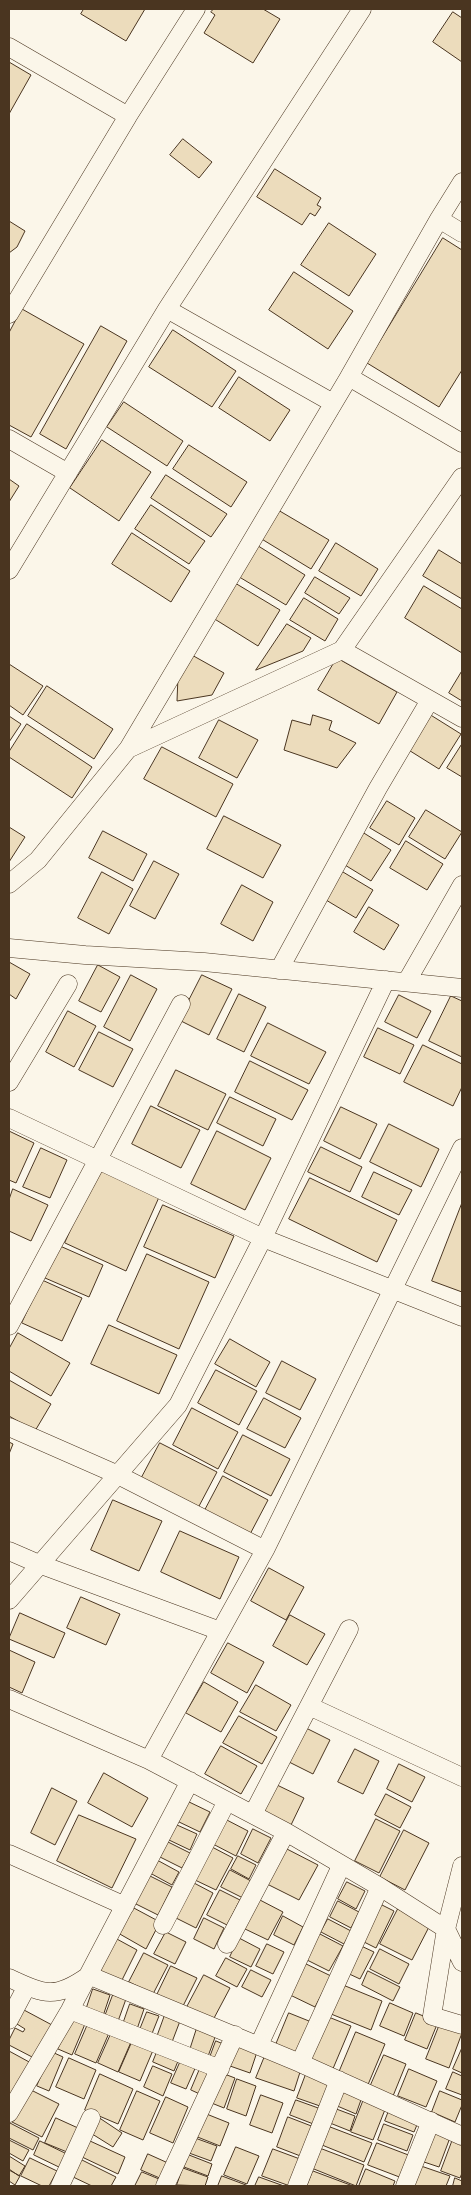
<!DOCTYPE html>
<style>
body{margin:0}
#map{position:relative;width:471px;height:2195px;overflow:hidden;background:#fbf6e9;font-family:Montserrat,sans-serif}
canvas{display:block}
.frame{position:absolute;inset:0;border:10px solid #4a3520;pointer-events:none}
</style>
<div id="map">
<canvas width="471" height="2195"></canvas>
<div class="frame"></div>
</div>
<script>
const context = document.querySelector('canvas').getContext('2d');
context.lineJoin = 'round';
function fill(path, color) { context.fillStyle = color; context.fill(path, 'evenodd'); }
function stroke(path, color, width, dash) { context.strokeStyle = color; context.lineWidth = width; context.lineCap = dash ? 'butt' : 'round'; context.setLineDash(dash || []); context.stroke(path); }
const building = new Path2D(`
 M84,9H145L126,41L81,14Z
 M214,9H263L280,19L253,63L204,33L215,15L211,12Z
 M453,12L462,18V62L433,42Z
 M9,62L31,75L9,114Z
 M183,139L212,162L199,178L170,155Z
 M275,169L321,198L317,205L321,207L315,216L310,213L302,225L257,197Z
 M9,221L25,231L17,247L9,253Z
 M329,223L376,254L349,296L301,265Z
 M443,238L462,250V370L439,407L367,363Z
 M294,272L353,311L328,349L269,310Z
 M22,309L84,344L31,437L9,425V333Z
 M101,326L127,341L66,449L40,434Z
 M173,330L236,371L212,407L149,367Z
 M239,377L290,410L270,441L219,408Z
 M124,402L183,441L167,466L107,427Z
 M102,440L151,472L119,521L70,488Z
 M189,445L247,482L231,507L173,469Z
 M166,475L227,514L211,537L151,498Z
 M9,479L19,486L9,502Z
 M151,505L205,541L189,564L135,529Z
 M278,510L329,540L311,569L260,538Z
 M132,533L190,571L171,602L112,564Z
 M336,543L378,569L361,596L319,571Z
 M255,544L305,575L286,605L236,575Z
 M439,550L462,564V599L423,576Z
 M315,577L350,598L339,614L305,593Z
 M235,583L280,610L258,646L213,618Z
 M424,586L462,609V653L405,618Z
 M304,598L338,619L325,641L290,620Z
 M287,624L311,638L303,651L256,670Z
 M190,654L224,673L212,695L177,701L178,676Z
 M337,658L397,692L379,724L318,690Z
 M9,664L43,686L23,715L9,705Z
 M462,671V701L449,693Z
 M47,686L113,729L94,759L28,716Z
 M429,714L461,734L439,769L407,749Z
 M313,715L332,721L329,730L356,743L337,768L284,750L292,720L310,725Z
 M9,716L21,724L9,742Z
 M219,720L258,740L237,778L199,758Z
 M27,724L92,767L72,798L9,757V752Z
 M462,744V777L447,768Z
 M162,747L233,784L216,817L144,779Z
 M387,801L415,818L399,845L370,828Z
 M426,810L462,832L445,859L409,837Z
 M224,816L281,845L263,878L207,849Z
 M9,827L25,837L9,862Z
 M359,830L391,850L371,881L340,862Z
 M103,831L147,854L133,881L89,858Z
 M406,841L443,864L427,890L390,868Z
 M154,861L179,874L155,919L130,906Z
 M338,869L373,890L356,918L321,897Z
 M102,872L133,889L109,934L78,918Z
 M242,885L273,902L253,941L221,924Z
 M369,907L399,925L384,950L354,932Z
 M9,962L30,974L16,999L9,994Z
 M98,965L120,977L101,1012L79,1001Z
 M131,975L157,989L130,1041L104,1027Z
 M202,975L232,989L209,1035L179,1020Z
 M239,994L266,1007L244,1052L217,1039Z
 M399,995L431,1011L417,1038L385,1022Z
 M451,996L462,1001V1057L429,1041Z
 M68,1011L96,1026L74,1067L46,1052Z
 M268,1023L326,1052L309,1084L251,1056Z
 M378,1028L414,1045L400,1074L364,1057Z
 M99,1032L133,1049L113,1087L79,1070Z
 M423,1045L462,1064V1087L453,1106L404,1082Z
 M250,1061L308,1090L292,1120L235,1092Z
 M176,1070L226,1094L208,1130L158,1106Z
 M230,1097L276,1119L263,1146L217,1123Z
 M151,1106L200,1130L181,1168L132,1144Z
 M341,1107L377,1124L360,1159L324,1141Z
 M389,1124L439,1149L421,1187L370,1162Z
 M9,1131L34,1143L16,1183L9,1180Z
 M217,1131L271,1158L245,1210L191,1184Z
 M321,1147L362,1167L350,1192L308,1172Z
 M41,1148L67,1160L50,1198L23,1187Z
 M99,1168L160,1195L126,1271L65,1243Z
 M374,1172L412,1190L399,1215L362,1197Z
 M310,1178L397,1220L377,1262L289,1219Z
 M13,1189L48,1205L31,1241L9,1231V1200Z
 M462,1203V1292L432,1281Z
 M163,1205L234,1236L215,1278L144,1247Z
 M60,1246L103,1265L89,1297L45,1278Z
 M147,1254L209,1282L179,1349L117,1321Z
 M42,1280L82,1298L62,1341L22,1323Z
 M109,1325L177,1355L159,1394L91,1364Z
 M18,1333L70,1363L51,1396L9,1371V1349Z
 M230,1339L270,1362L256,1387L215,1364Z
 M282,1361L316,1379L300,1410L266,1393Z
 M216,1370L257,1391L239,1425L198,1403Z
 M9,1380L51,1404L35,1431L9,1416Z
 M264,1398L301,1418L285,1448L247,1429Z
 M192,1408L238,1432L218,1469L173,1445Z
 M243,1435L290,1459L271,1496L224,1472Z
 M9,1442L13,1444L9,1454Z
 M160,1443L217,1472L198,1508L141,1479Z
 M223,1476L268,1500L248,1538L203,1514Z
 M113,1500L162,1521L139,1571L91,1550Z
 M180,1531L239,1557L220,1599L161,1572Z
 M269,1568L304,1587L286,1620L251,1601Z
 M81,1597L120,1614L106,1645L67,1628Z
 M20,1613L65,1633L54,1658L9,1639Z
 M290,1615L325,1634L307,1665L273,1646Z
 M228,1643L264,1662L247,1693L211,1673Z
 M9,1650L35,1662L22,1693L9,1687Z
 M204,1682L238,1702L221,1732L186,1713Z
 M256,1685L291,1705L276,1731L240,1712Z
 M239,1716L277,1737L262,1764L223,1743Z
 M306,1728L330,1740L313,1774L289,1762Z
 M221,1746L257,1766L241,1794L205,1774Z
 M355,1749L379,1761L363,1794L338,1782Z
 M399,1764L425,1777L412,1802L387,1789Z
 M104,1773L148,1798L132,1827L88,1803Z
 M277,1785L304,1798L291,1825L263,1812Z
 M52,1788L77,1801L55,1845L31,1833Z
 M386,1794L411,1807L400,1828L375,1815Z
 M187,1801L210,1812L200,1832L177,1821Z
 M79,1815L136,1839L112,1888L57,1861Z
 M223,1818L248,1831L236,1856L211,1843Z
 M376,1819L400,1831L379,1873L355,1861Z
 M177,1825L197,1834L190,1850L169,1840Z
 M253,1829L271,1838L258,1863L241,1854Z
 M404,1830L429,1843L405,1890L380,1877Z
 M166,1841L190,1853L182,1868L158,1856Z
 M212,1847L233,1858L216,1890L195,1880Z
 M283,1847L318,1865L299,1900L265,1883Z
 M238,1856L256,1865L249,1879L231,1869Z
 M157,1860L179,1872L172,1885L150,1873Z
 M230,1870L251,1881L243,1898L221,1887Z
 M148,1875L172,1887L158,1915L134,1903Z
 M347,1882L365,1891L356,1909L338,1899Z
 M194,1883L213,1893L196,1928L176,1918Z
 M220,1890L240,1900L227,1925L207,1915Z
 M258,1899L283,1912L268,1940L243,1928Z
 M338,1901L359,1912L351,1928L330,1917Z
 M380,1904L394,1911L376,1948L362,1941Z
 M132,1907L160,1922L146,1949L118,1933Z
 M398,1909L430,1925L412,1960L380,1944Z
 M283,1916L303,1927L294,1945L274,1935Z
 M204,1918L224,1928L214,1949L194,1939Z
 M328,1919L351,1931L344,1944L321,1932Z
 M166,1932L186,1942L175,1964L154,1954Z
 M318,1933L343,1946L329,1971L305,1959Z
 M115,1938L137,1950L121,1982L98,1970Z
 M239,1938L260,1949L251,1967L230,1957Z
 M267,1944L284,1952L273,1974L256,1966Z
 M359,1945L374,1952L360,1979L345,1972Z
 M380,1949L409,1964L399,1984L370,1969Z
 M144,1953L168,1965L153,1994L129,1982Z
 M226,1958L247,1969L237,1987L216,1976Z
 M302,1962L331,1976L315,2007L286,1993Z
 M171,1966L197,1978L181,2010L156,1997Z
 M251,1970L271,1980L262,1997L242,1987Z
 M368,1971L400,1987L393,2001L362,1985Z
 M204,1975L230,1988L213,2020L187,2007Z
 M343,1985L382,2001L371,2030L331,2014Z
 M93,1989L110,1995L102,2019L85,2013Z
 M113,1995L126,1999L117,2024L104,2019Z
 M390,2003L413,2013L404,2036L380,2026Z
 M130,2004L144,2009L136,2032L122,2027Z
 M24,2010L52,2025L34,2058L9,2045V2040L15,2028L23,2032L25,2029L17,2024Z
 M147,2012L159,2016L151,2036L139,2032Z
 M289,2013L314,2023L300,2057L275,2047Z
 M416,2013L438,2022L427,2049L405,2040Z
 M165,2015L180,2021L172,2042L157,2037Z
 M326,2016L351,2026L332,2071L308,2061Z
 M72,2019L85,2024L72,2055L58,2049Z
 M88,2024L109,2033L96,2063L75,2054Z
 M440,2024L462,2033L449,2068L426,2059Z
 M198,2025L217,2032L207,2059L189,2053Z
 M356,2032L385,2044L367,2087L338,2075Z
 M111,2034L131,2042L118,2072L98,2063Z
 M133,2040L154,2048L140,2081L119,2072Z
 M216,2041L226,2045L219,2063L209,2060Z
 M239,2042L258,2049L250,2073L230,2066Z
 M159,2047L180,2056L174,2071L153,2062Z
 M462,2048V2073L453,2069Z
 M9,2051L31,2063L9,2105Z
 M52,2052L63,2057L49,2091L37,2086Z
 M384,2055L406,2064L393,2096L370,2087Z
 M265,2056L301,2069L294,2091L256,2078Z
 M69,2058L96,2070L84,2099L56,2087Z
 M182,2058L197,2064L186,2089L171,2083Z
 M202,2064L215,2069L204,2096L191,2090Z
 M153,2066L172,2074L163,2096L144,2087Z
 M308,2069L331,2078L320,2106L297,2098Z
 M409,2069L437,2081L426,2107L398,2096Z
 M219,2072L235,2078L224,2108L209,2102Z
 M453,2072L462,2076V2095L446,2089Z
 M100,2074L133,2089L118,2124L85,2110Z
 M237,2079L256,2086L246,2116L227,2109Z
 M29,2089L59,2104L42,2137L12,2122Z
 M341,2089L362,2097L356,2114L335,2105Z
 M137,2091L160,2101L143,2140L120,2130Z
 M440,2091L462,2100V2105L455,2122L432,2112Z
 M261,2095L283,2103L272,2133L250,2125Z
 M166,2097L188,2107L173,2143L150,2133Z
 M364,2099L386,2107L373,2140L351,2132Z
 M296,2100L321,2109L316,2125L290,2115Z
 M331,2107L355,2116L350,2131L325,2121Z
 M390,2108L419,2120L414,2132L385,2121Z
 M204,2113L229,2123L220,2146L195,2136Z
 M98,2117L122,2133L113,2147L89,2132Z
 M288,2117L314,2127L303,2157L277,2147Z
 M56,2118L78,2128L67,2152L45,2143Z
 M10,2123L39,2138L33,2150L9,2138Z
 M384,2124L413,2135L407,2151L378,2140Z
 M325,2125L372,2143L364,2162L317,2143Z
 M436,2130L451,2135L439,2167L424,2162Z
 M195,2138L217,2146L211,2161L189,2153Z
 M453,2139L462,2142V2173L460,2178L441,2171Z
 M9,2140L29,2150L23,2161L9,2153Z
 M40,2141L69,2155L63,2169L34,2155Z
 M90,2141L125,2157L118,2174L82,2157Z
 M377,2143L411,2156L402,2178L368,2165Z
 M236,2147L259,2156L247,2184L224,2175Z
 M317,2147L364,2165L356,2186L309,2167Z
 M273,2149L300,2159L290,2186L262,2176Z
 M148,2154L168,2163L162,2179L141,2170Z
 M189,2155L212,2164L208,2176L184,2167Z
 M9,2156L25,2166L19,2176L9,2169Z
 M30,2158L57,2171L49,2186H42L21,2176Z
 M80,2159L116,2177L111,2186H92L71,2176Z
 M421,2166L450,2176L446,2186H413Z
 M183,2168L208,2177L205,2186L177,2185Z
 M366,2169L395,2181L393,2186H359Z
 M9,2170L20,2176L15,2185L9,2181Z
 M313,2171L353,2186H307Z
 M142,2172L159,2179L156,2186H135Z
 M222,2176L246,2185V2186H218Z
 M259,2177L284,2186H255Z
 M455,2178L462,2181V2186H453Z`);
const street = new Path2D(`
 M9,47L128,116L9,314
 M128,116L196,9
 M439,219L462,182
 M462,233L439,219L349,377L462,443
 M167,309L333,403
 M9,439L68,473
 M9,570L167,309L362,9
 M342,650L462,477
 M128,749L349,377
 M9,884L38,860L128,749L342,650L462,718
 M9,948L85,955L204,962L462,988
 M279,970L378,788L430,700
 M407,981L462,885
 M9,1082L68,984
 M9,1118L263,1238L462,1317
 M9,1326L181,1004
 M9,1427L116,1474L265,1550
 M9,1551L39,1564L220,1631
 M9,1600L178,1405L263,1238L386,980
 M9,1699L149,1760L286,1832L380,1887L446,1929L462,1962
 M309,1706L462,1777
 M149,1760L265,1550L462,1148
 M253,1814L349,1629
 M9,1854L125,1906
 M462,1866L446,1929L432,2016L462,2025
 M163,1925L227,1801
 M227,1944L286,1832
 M88,1975L300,2063L462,2136
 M9,1978C44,1994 54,2000 88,1976
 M70,2010L220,2069
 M9,2020L27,1986
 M259,2045L341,1866
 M300,2063L380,1887
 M9,2113L70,2010L190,1781
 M60,2186L91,2118
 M165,2186L235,2035
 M297,2186L339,2080
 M405,2186L431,2121`);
fill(building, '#ecdcbc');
stroke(building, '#4a3520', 1);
stroke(street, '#4a3520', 19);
stroke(street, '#fbf6e9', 18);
</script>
